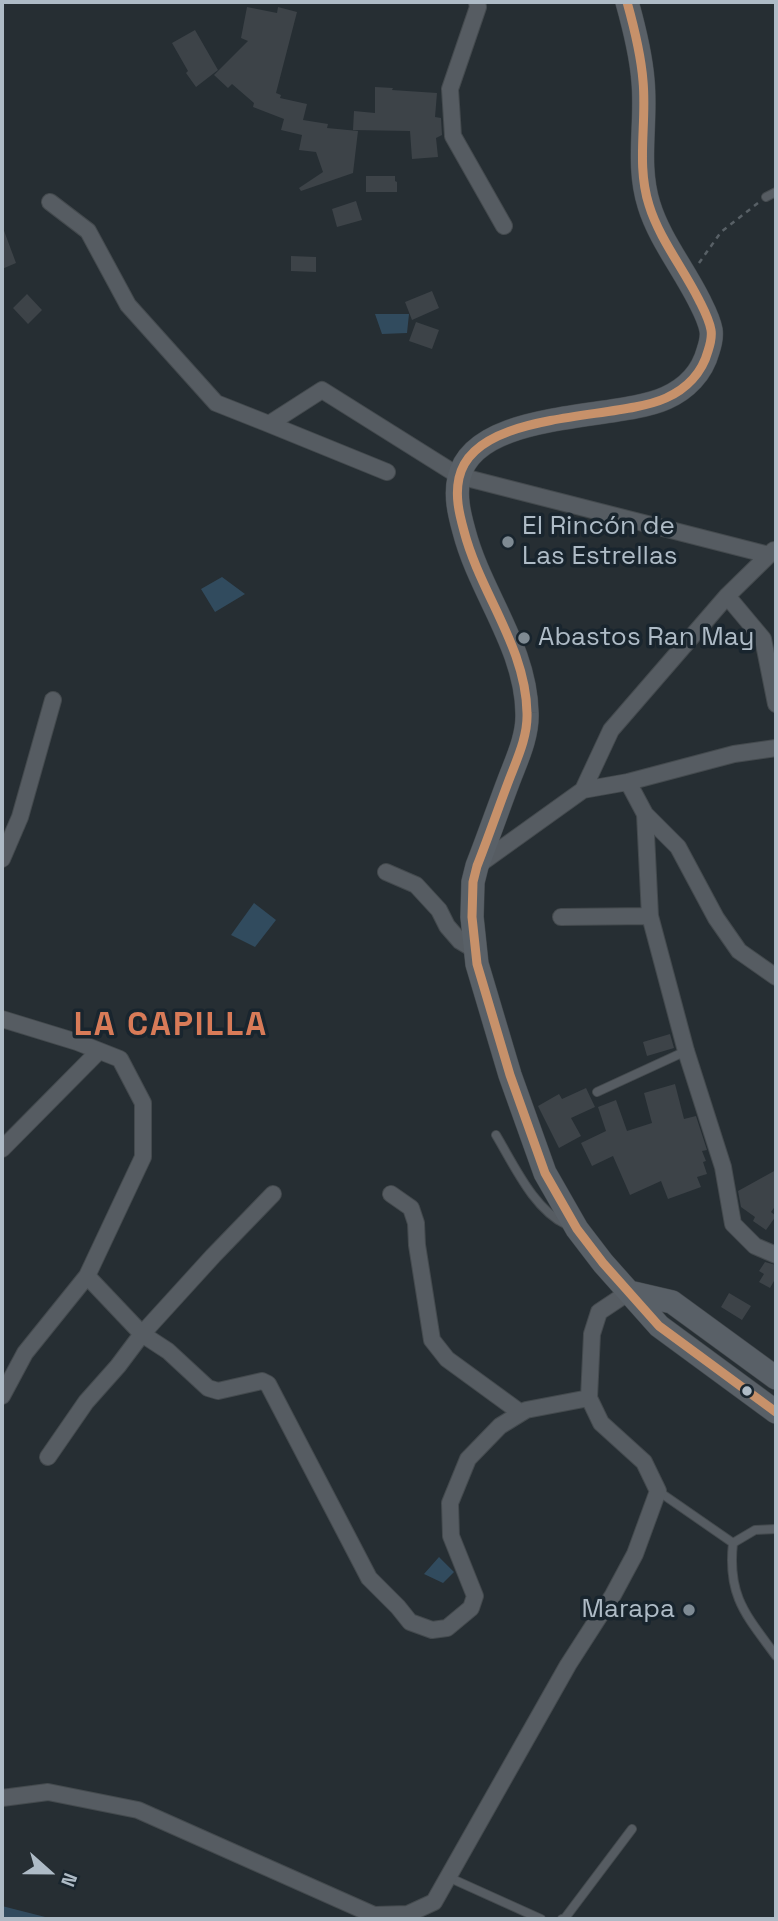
<!DOCTYPE html>
<meta charset="utf-8">
<style>
body{margin:0}
#map{position:relative;width:778px;height:1921px;overflow:hidden;background:#262e33;font-family:"Space Grotesk",sans-serif}
canvas{display:block}
.frame{position:absolute;inset:0;border:4px solid #aebbc6;pointer-events:none}
.north{position:absolute;left:14px;top:1837px;width:70px;height:70px;-webkit-text-stroke:5px #19252e;paint-order:stroke;rotate:111deg;font-size:19px;font-weight:700;line-height:28px;text-align:center;color:#aebbc6}
.north::after{content:'';display:block;margin:auto;width:24px;height:32px;background:#aebbc6;clip-path:polygon(50% 0,100% 100%,50% 72%,0 100%)}
</style>
<div id="map">
<canvas width="778" height="1921"></canvas>
<div class="frame"></div>
<div class="north">N</div>
</div>
<script>
const context = document.querySelector('canvas').getContext('2d');
context.lineJoin = 'round';
function fill(path, color) { context.fillStyle = color; context.fill(path, 'evenodd'); }
function stroke(path, color, width, dash) { context.strokeStyle = color; context.lineWidth = width; context.lineCap = dash ? 'butt' : 'round'; context.setLineDash(dash || []); context.stroke(path); }
function label(font, color, halo, rows, align = 'center') {
  context.font = font + ' "Space Grotesk",sans-serif'; context.lineWidth = 7; context.setLineDash([]); context.textBaseline = 'middle'; context.strokeStyle = halo; context.fillStyle = color; for (const [text, x, y, turn = 0] of rows) {
    context.save(); context.translate(x, y); context.rotate((+turn || 0) * Math.PI / 180); context.textAlign = isNaN(turn) ? turn : align; if (halo) context.strokeText(text, 0, 0); context.fillText(text, 0, 0); context.restore();
  }
}
const water = new Path2D(`
 M375,314H409L407,333L382,334Z
 M222,577L245,594L215,612L201,589Z
 M254,903L276,920L255,947L231,935Z
 M439,1557L454,1572L443,1583L424,1574Z
 M2,1906L53,1919H2Z`);
const building = new Path2D(`
 M247,7L277,13L278,7L297,12L276,93L281,95L280,98L307,104L303,120L328,124L327,128L358,131L353,173L301,191L299,188L323,172L316,152L299,150L302,135L281,130L284,119L253,107L254,103L232,84L228,88L214,75L248,41L241,38Z
 M195,30L218,70L196,87L186,73L188,71L172,43Z
 M375,87L393,88L392,90L437,93L435,117L441,118L442,135L436,138L438,157L412,159L410,131L353,130L354,111L375,113Z
 M366,176H395V181L397,182V192H366Z
 M356,201L362,220L337,227L332,209Z
 M3,228L16,263L2,269V229Z
 M291,256L316,257V272L291,271Z
 M432,291L439,308L412,320L405,302Z
 M27,294L42,310L28,324L13,308Z
 M416,322L439,330L432,349L409,341Z
 M670,1034L674,1048L647,1056L643,1042Z
 M675,1084L684,1119L696,1116L707,1150L702,1151L706,1161L703,1162L707,1174L697,1177L701,1187L668,1199L661,1181L630,1195L613,1156L592,1166L581,1143L606,1131L598,1107L616,1100L627,1131L652,1123L644,1093Z
 M586,1088L595,1107L571,1118L581,1136L559,1148L538,1106L559,1094L562,1099Z
 M776,1170V1205L771,1212L776,1216L766,1230L753,1221L755,1217L741,1207L738,1191Z
 M765,1262L776,1265V1282L774,1281L770,1288L759,1282L764,1274L759,1271Z
 M729,1293L751,1306L742,1320L721,1307Z`);
const path = new Path2D(`
 M699,263L721,232L758,203`);
const service = new Path2D(`
 M766,197L776,192
 M597,1092L686,1051
 M496,1135C514,1165 534,1210 567,1225
 M658,1491L733,1543
 M733,1543C727,1597 747,1616 776,1656
 M733,1543L755,1530L776,1529
 M448,1877L541,1919
 M562,1919L565,1918L632,1829`);
const minor = new Path2D(`
 M477,2L478,7L450,89L453,136L504,226
 M50,202L88,231L128,305L216,403L269,424L322,390L459,476L769,555
 M269,424L387,472
 M727,596L763,639L776,704
 M628,782L645,814L678,847L716,918L739,951L776,977
 M583,790L611,730L727,596L774,550
 M645,814L650,916L686,1051L723,1167L733,1224L755,1246L776,1255
 M2,859L20,817L53,700
 M477,866L583,790L628,782L734,754L776,748
 M386,872L416,885L439,910L447,926L460,941L475,950
 M561,917L650,916
 M2,1019L77,1042L120,1059L143,1103V1157L87,1276L142,1334L168,1351L208,1388L218,1391L262,1381L268,1384L369,1578L398,1607L410,1622L432,1630L447,1628L471,1608L475,1596L451,1536L450,1503L468,1459L500,1426L526,1410L589,1398
 M2,1149L99,1051
 M391,1194L411,1208L416,1223L417,1245L432,1340L447,1359L521,1413
 M2,1396L25,1353L87,1276
 M48,1457L86,1402L118,1366L142,1334L213,1256L273,1194
 M2,1798L48,1792L138,1810L374,1915L408,1914L434,1902L568,1665L613,1595L635,1554L658,1491L644,1462L601,1423L589,1398L592,1334L599,1312L629,1292`);
const secondary = new Path2D(`
 M627,2C634,27 641,55 643,81C647,123 636,164 649,205C659,238 683,268 699,300C704,310 709,319 711,330C712,336 710,345 708,351C702,373 686,389 666,398C616,421 474,409 459,478C455,496 459,513 464,531C480,593 526,647 527,713C528,736 517,759 509,780C498,809 488,838 477,866L473,882L472,917L477,964L510,1075L545,1173L577,1229L603,1263L659,1326L776,1412
 M629,1292L672,1302L776,1378`);
const bus1 = new Path2D(`
 M627,2C634,27 641,55 643,81C647,123 636,164 649,205C659,238 683,268 699,300C704,310 709,319 711,330C712,336 710,345 708,351C702,373 686,389 666,398C616,421 474,409 459,478C455,496 459,513 464,531C480,593 526,647 527,713C528,736 517,759 509,780C498,809 488,838 477,866L473,882L472,917L477,964L510,1075L545,1173L577,1229L603,1263L659,1326L776,1412`);
const markers = [
 [508,542,7,"#7e8a93"],
 [524,638,7,"#7e8a93"],
 [747,1391,6,"#aebbc6"],
 [689,1610,7,"#7e8a93"]
];
const poiNames = [
 ["El Rincón de",522,527],
 ["Las Estrellas",522,557],
 ["Abastos Ran May",538,638],
 ["Marapa",675,1610,"right"]
];
const districtNames = [
 ["LA CAPILLA",171,1026]
];
fill(water, '#314b5e');
fill(building, '#3d4348');
stroke(service, '#444a4e', 10);
stroke(minor, '#444a4e', 18);
stroke(secondary, '#444a4e', 24);
stroke(path, '#586066', 2.5, [5, 5]);
stroke(service, '#565c62', 8);
stroke(minor, '#565c62', 16);
stroke(secondary, '#596067', 23);
stroke(bus1, '#c7916a', 9);
for (const [x, y, r, color] of markers) { const dot = new Path2D(); dot.arc(x, y, r, 0, 2 * Math.PI); context.fillStyle = color; context.fill(dot); stroke(dot, '#19252e', 2.5); }
label('26px', '#aebbc6', '#19252e', poiNames, 'left');
context.letterSpacing = '2px';
label('bold 33px', '#d87b58', '#19252e', districtNames);
context.letterSpacing = '0px';
</script>
